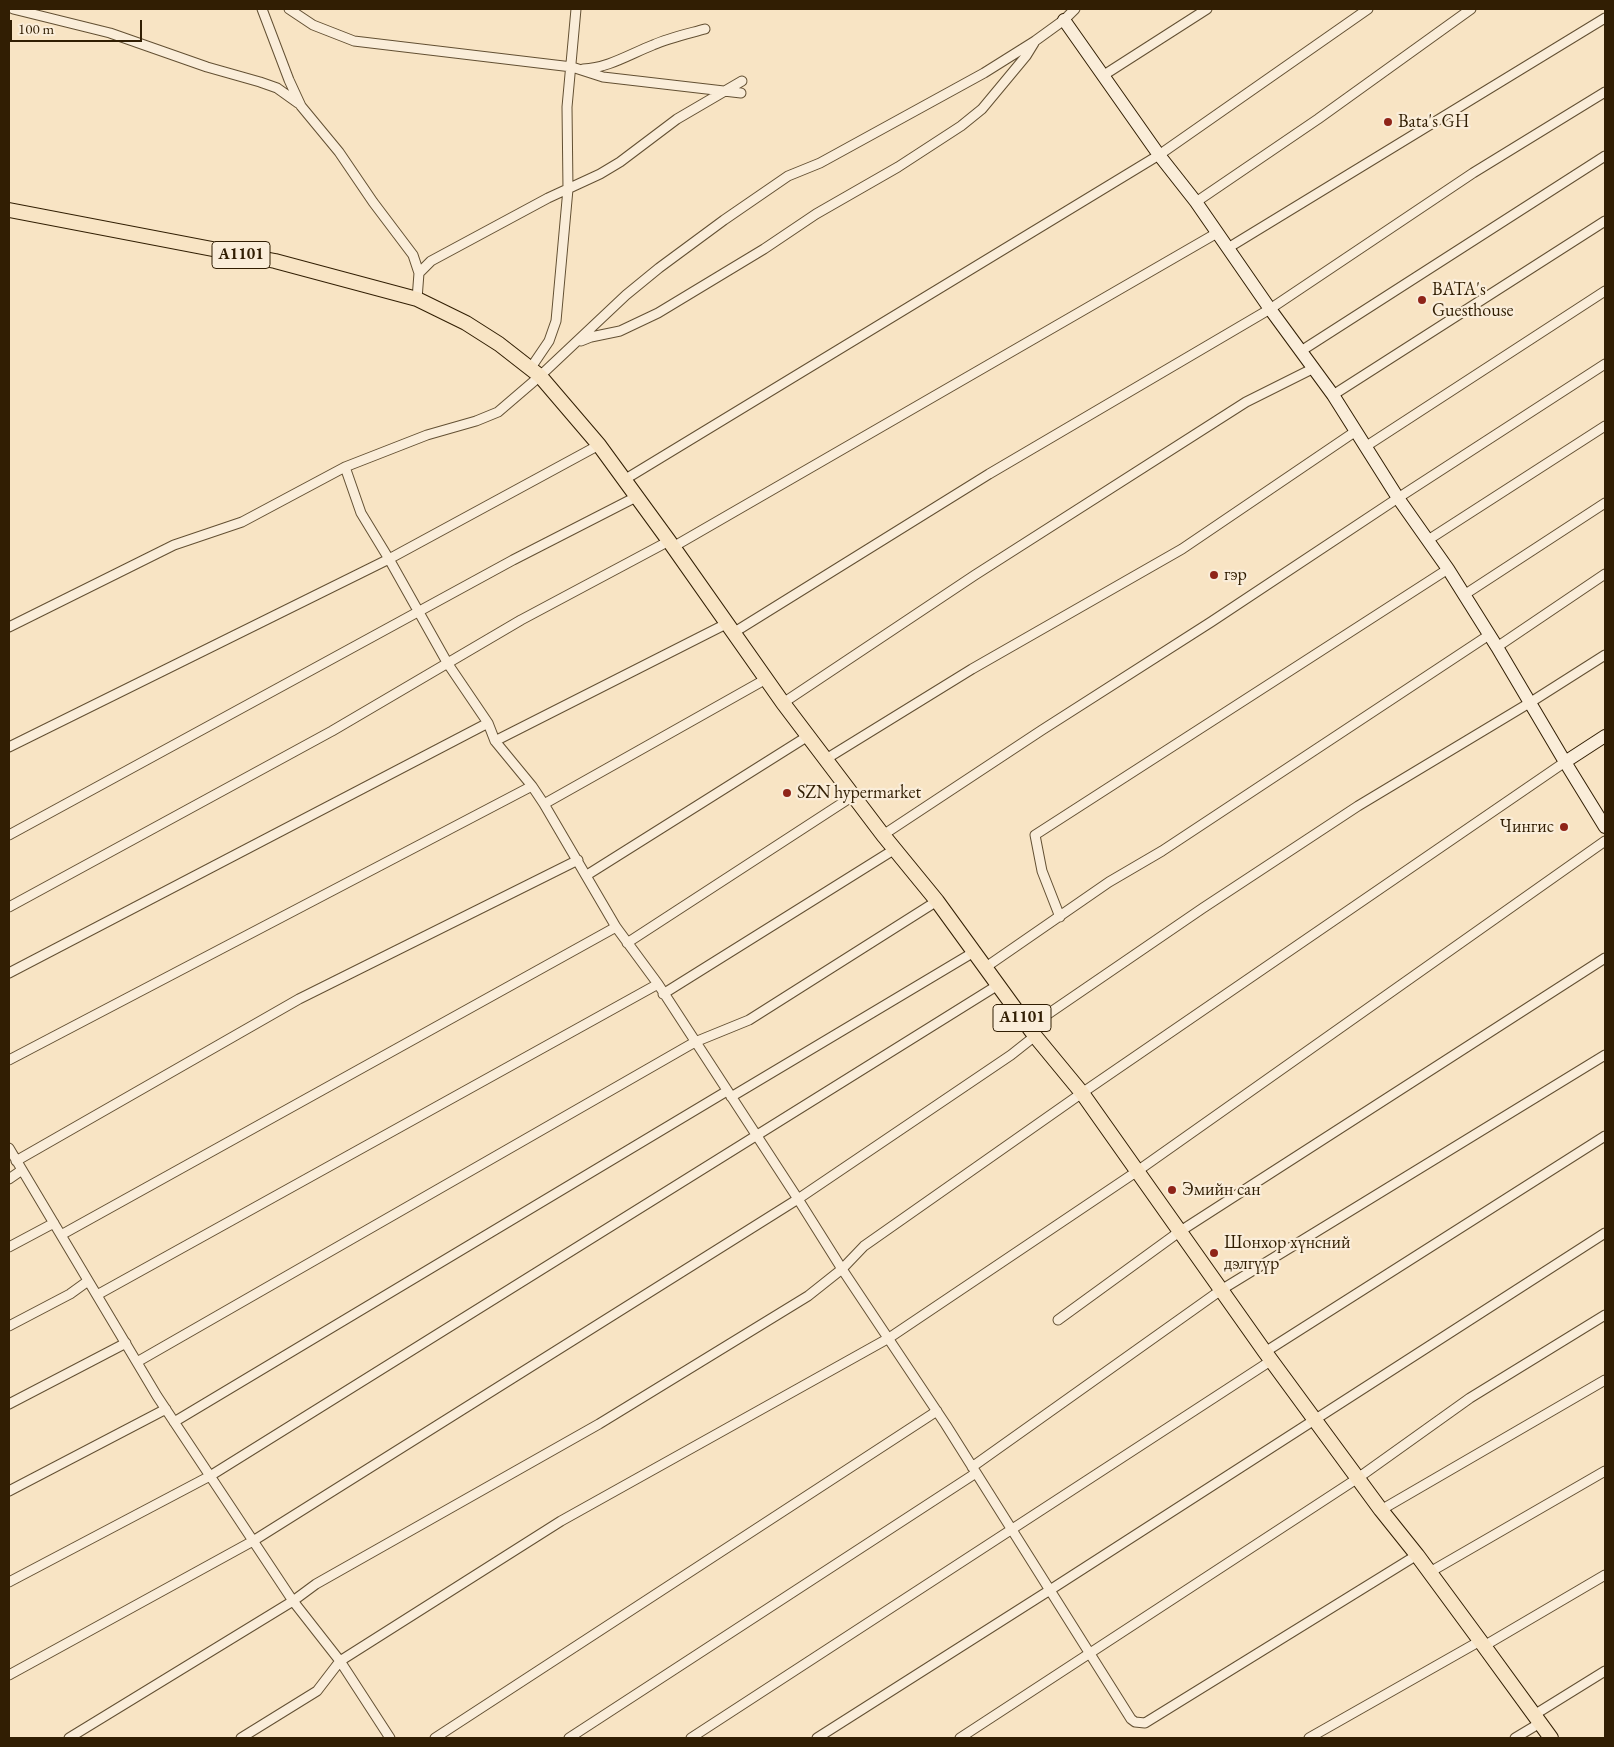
<!DOCTYPE html>
<meta charset="utf-8">
<style>
body{margin:0}
#map{position:relative;width:1614px;height:1747px;overflow:hidden;background:#f8e4c4;font-family:"EB Garamond",serif}
canvas{display:block}
.frame{position:absolute;inset:0;border:10px solid #311e03;pointer-events:none}
.scale{position:absolute;left:10px;top:20px;width:132px;height:22px;box-sizing:border-box;border:2px solid #311e03;border-top:0;padding-left:6px;font-size:15px;line-height:18px;white-space:nowrap;color:#311e03;-webkit-text-stroke:4px #faedd9;paint-order:stroke}
</style>
<div id="map">
<canvas width="1614" height="1747"></canvas>
<div class="frame"></div>
<div class="scale">100 m</div>
</div>
<script>
const context = document.querySelector('canvas').getContext('2d');
context.lineJoin = 'round';
function stroke(path, color, width, dash) { context.strokeStyle = color; context.lineWidth = width; context.lineCap = dash ? 'butt' : 'round'; context.setLineDash(dash || []); context.stroke(path); }
function label(font, color, halo, rows, align = 'center') {
  context.font = font + ' "EB Garamond",serif'; context.lineWidth = 4.5; context.setLineDash([]); context.textBaseline = 'middle'; context.strokeStyle = halo; context.fillStyle = color; for (const [text, x, y, turn = 0] of rows) {
    context.save(); context.translate(x, y); context.rotate((+turn || 0) * Math.PI / 180); context.textAlign = isNaN(turn) ? turn : align; if (halo) context.strokeText(text, 0, 0); context.fillText(text, 0, 0); context.restore();
  }
}
const street = new Path2D(`
 M13,9L110,33L207,67L260,82L277,88L298,103
 M262,9L289,80L301,106L339,152L373,202L413,255L419,273L417,299
 M289,9L313,25L354,41L572,67L603,77L741,93
 M583,69C608,68 630,54 653,45C669,38 687,34 705,29
 M1104,75L1207,9
 M1196,202L1318,119L1471,9
 M1228,248L1605,18
 M419,273L431,261L548,198L600,174L620,162L677,119L742,81
 M581,341L591,337L620,331L658,313L764,249L816,214L898,167L961,126L982,109L1026,56L1034,43
 M1301,351L1605,156
 M530,369L549,341L556,321L568,189L567,107L576,9
 M1333,395L1605,221
 M1365,447L1605,291
 M345,467L361,513L389,559L448,664L488,723L495,741L532,786L544,804L616,927L658,984L798,1199L842,1269L946,1425L1131,1719L1135,1722L1145,1723L1417,1555
 M624,480L1159,155L1368,9
 M1428,540L1605,426
 M673,547L1217,233
 M1464,595L1605,503
 M9,627L174,545L242,522L345,467L427,435L476,421L498,412L540,376L626,295L659,268L724,220L788,176L820,163L984,73L1035,41L1064,20L1075,9
 M733,633L989,474L1270,309L1473,173L1605,92
 M1497,647L1605,574
 M783,703L975,575L1246,402L1314,368
 M495,741L726,624
 M9,747L389,559L599,445
 M826,759L972,669L1182,549L1356,431
 M544,804L766,679
 M9,835L513,560L636,497
 M883,835L1042,730L1211,622L1398,498L1605,364
 M587,875L808,736
 M9,907L332,731L521,620L669,541
 M1060,917L1042,871L1035,835L1448,569
 M627,943L853,796
 M986,967L1109,882L1162,851L1489,635
 M9,973L488,723
 M663,994L895,849
 M1029,1027L1203,908L1358,806L1531,702L1605,655
 M9,1060L532,786
 M731,1097L974,952
 M9,1148L157,1396L293,1601L340,1661L390,1738
 M16,1161L299,999L578,860
 M9,1179L22,1170
 M61,1235L616,927
 M9,1247L54,1223
 M97,1295L658,984
 M1058,1320L1179,1232L1605,958
 M9,1326L70,1294L88,1281
 M1265,1352L1605,1136
 M137,1362L695,1042L749,1020L937,901
 M9,1404L126,1343
 M174,1422L727,1091
 M972,1467L1221,1290L1605,1055
 M9,1491L166,1409
 M1381,1510L1605,1380
 M1430,1572L1605,1471
 M9,1582L210,1476L998,985
 M1484,1646L1605,1575
 M9,1675L253,1541L798,1199L1011,1055L1035,1036
 M1534,1715L1605,1671
 M69,1738L293,1601L316,1584L599,1424L808,1296L842,1269L864,1246L1082,1093L1565,762
 M241,1738L317,1691L340,1661L561,1521L889,1338L1136,1172L1605,841
 M435,1738L937,1411
 M569,1738L976,1473
 M691,1738L1272,1360
 M817,1738L1050,1590L1605,1233
 M960,1738L1358,1478L1470,1398L1605,1315
 M1309,1738L1480,1641
 M1515,1738L1540,1723`);
const secondary = new Path2D(`
 M1064,20L1159,155L1196,202L1270,309L1333,395L1398,498L1448,569L1497,647L1565,762L1605,827
 M1565,762L1605,736`);
const primary = new Path2D(`
 M9,210L275,261L417,299L466,323L499,344L540,376L599,445L669,541L783,703L883,835L937,901L1035,1036L1082,1093L1265,1352L1381,1510L1417,1555L1484,1646L1551,1738`);
const markers = [
 [1388,122,5,"#8f2418"],
 [1422,300,5,"#8f2418"],
 [1214,575,5,"#8f2418"],
 [787,793,5,"#8f2418"],
 [1564,827,5,"#8f2418"],
 [1172,1190,5,"#8f2418"],
 [1214,1253,5,"#8f2418"]
];
const shields = [
 [241,255,58],
 [1022,1018,58]
];
const shieldNames = [
 ["A1101",241,255],
 ["A1101",1022,1018]
];
const poiNames = [
 ["Bata's GH",1398,122],
 ["BATA's",1432,290],
 ["Guesthouse",1432,311],
 ["гэр",1224,575],
 ["SZN hypermarket",797,793],
 ["Чингис",1554,827,"right"],
 ["Эмийн сан",1182,1190],
 ["Шонхор хүнсний",1224,1243],
 ["дэлгүүр",1224,1264]
];
stroke(street, '#635033', 11);
stroke(secondary, '#311e03', 14);
stroke(primary, '#311e03', 16);
stroke(street, '#faedd9', 9);
stroke(secondary, '#faedd9', 12);
stroke(primary, '#f8e4c4', 14);
for (const [x, y, r, color] of markers) { const dot = new Path2D(); dot.arc(x, y, r, 0, 2 * Math.PI); context.fillStyle = color; context.fill(dot); stroke(dot, '#faedd9', 2); }
for (const [x, y, w] of shields) { const box = new Path2D(); box.roundRect(x - w / 2, y - 13.5, w, 27, 4); context.fillStyle = '#faedd9'; context.fill(box); stroke(box, '#311e03', 1); }
label('bold 16px', '#311e03', null, shieldNames);
label('18px', '#311e03', '#faedd9', poiNames, 'left');
</script>
